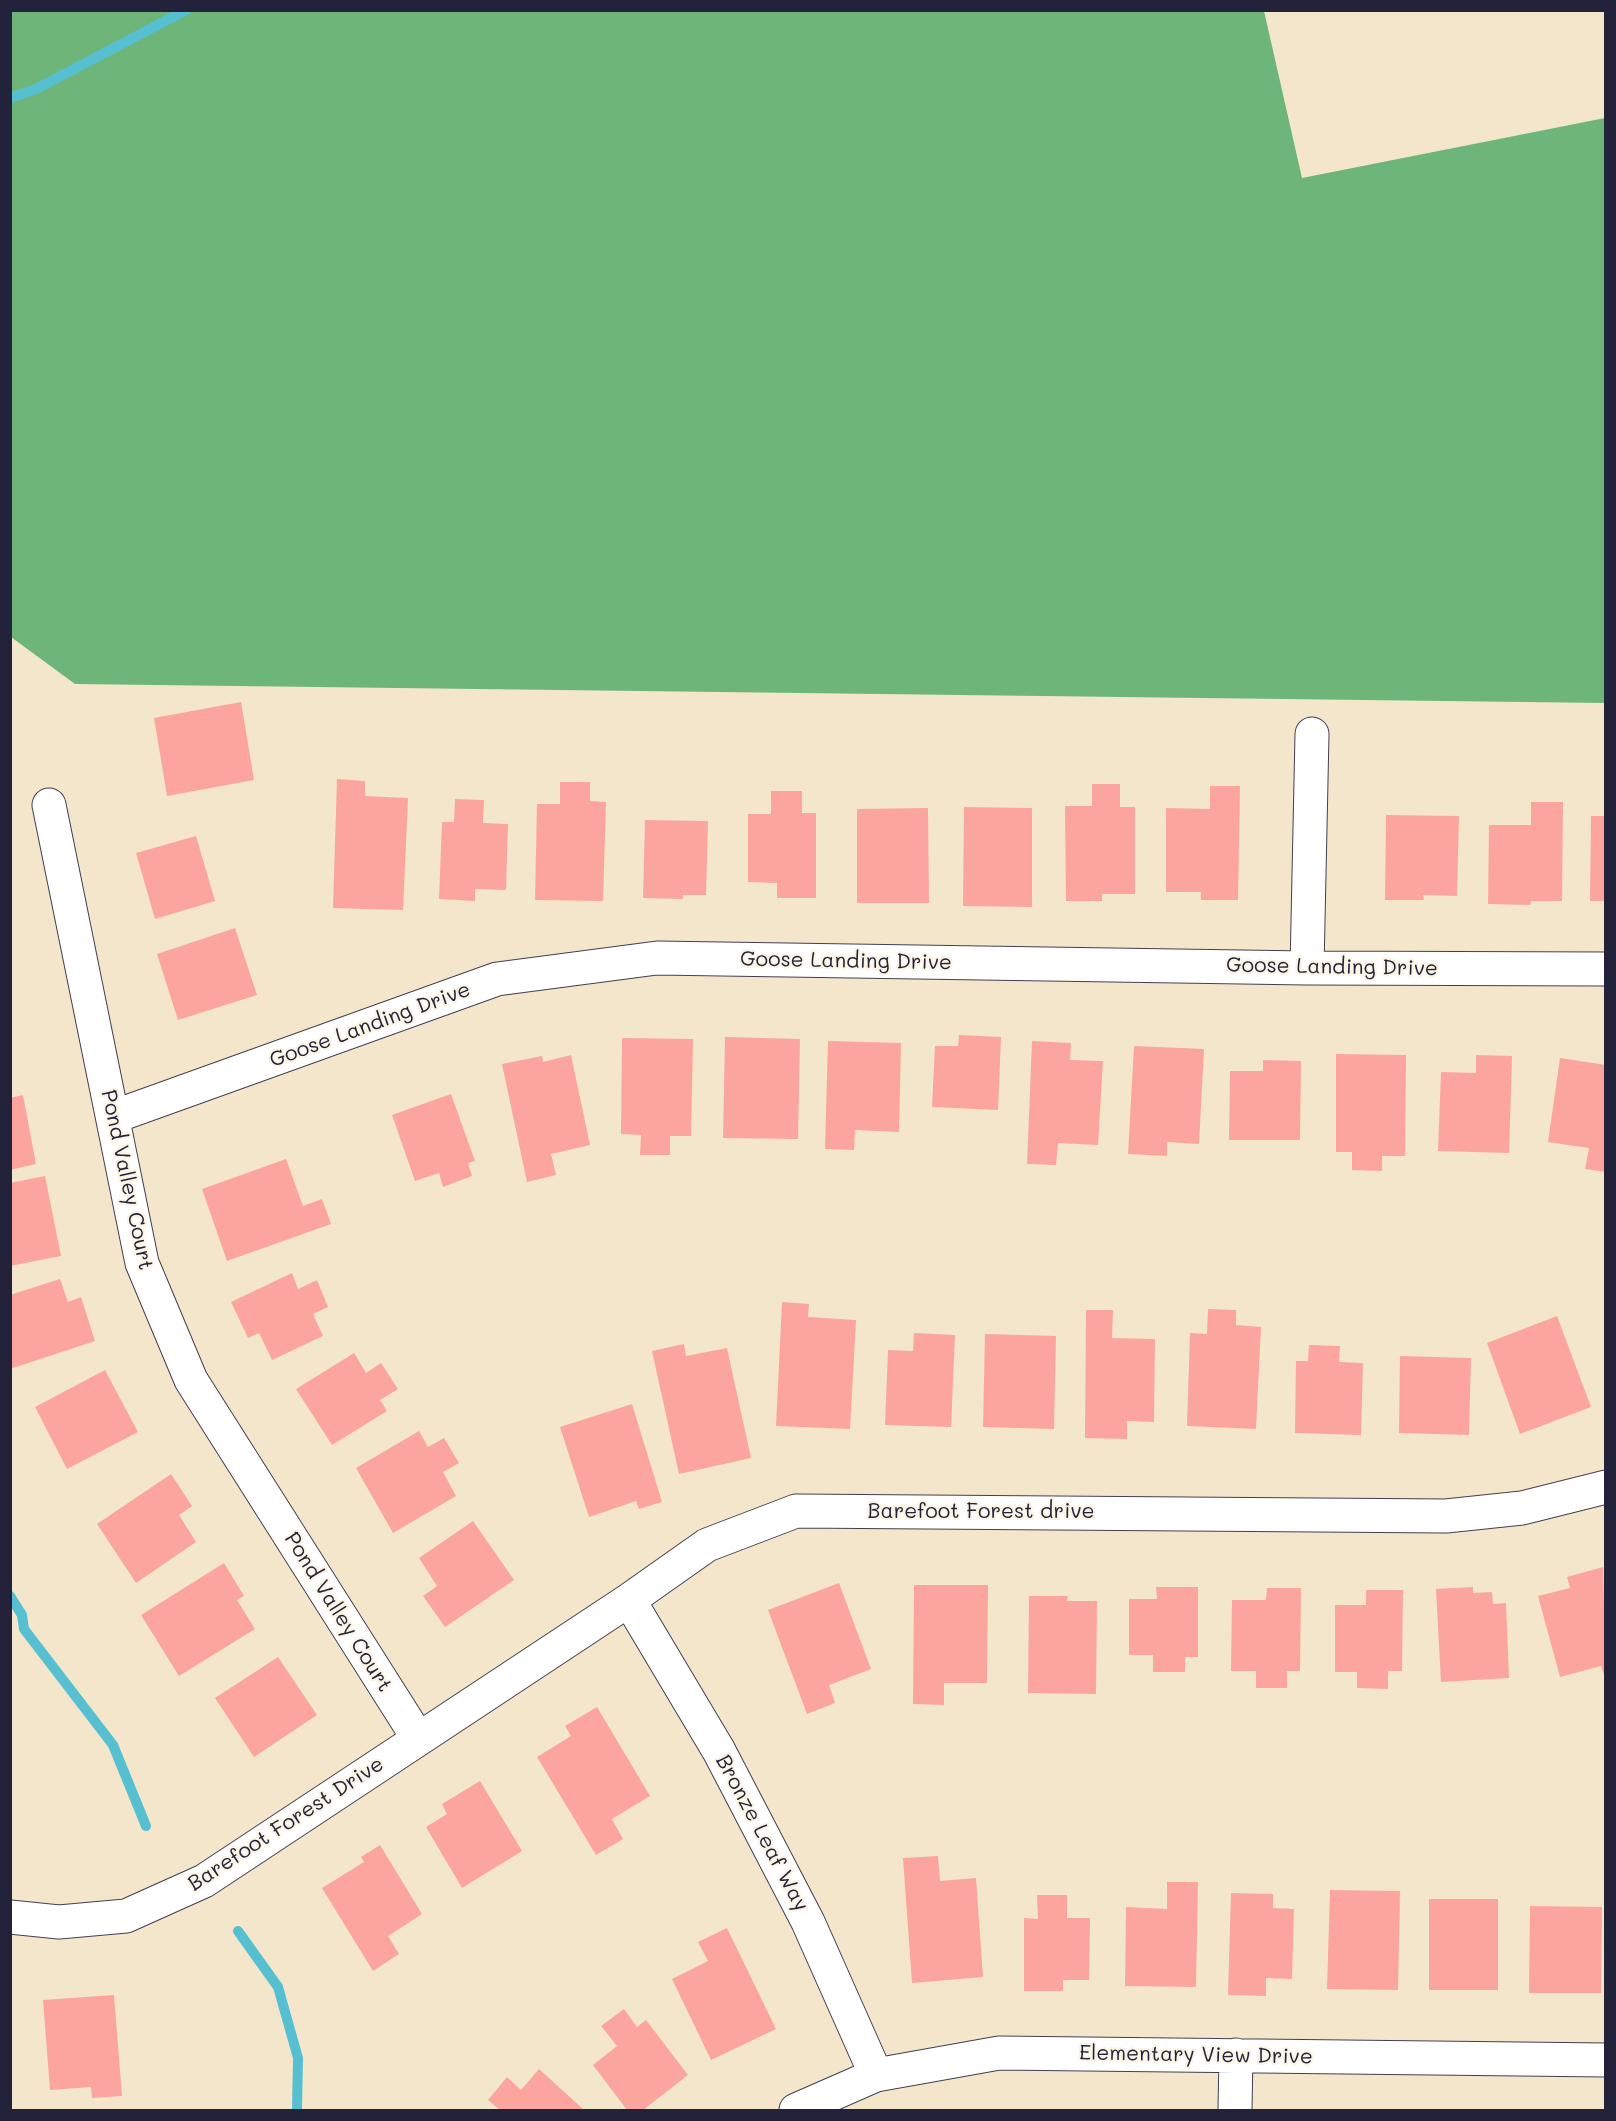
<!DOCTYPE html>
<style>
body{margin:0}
#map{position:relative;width:1616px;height:2121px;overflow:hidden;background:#f4e6cb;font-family:Mali,sans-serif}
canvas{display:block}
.frame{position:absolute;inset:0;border:12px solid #22223b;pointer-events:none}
</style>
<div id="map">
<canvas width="1616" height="2121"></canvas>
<div class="frame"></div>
</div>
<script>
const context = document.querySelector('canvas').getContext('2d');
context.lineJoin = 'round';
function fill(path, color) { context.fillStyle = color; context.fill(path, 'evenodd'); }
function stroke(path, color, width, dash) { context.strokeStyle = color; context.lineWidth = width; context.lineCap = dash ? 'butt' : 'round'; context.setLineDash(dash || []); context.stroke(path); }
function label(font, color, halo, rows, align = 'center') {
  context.font = font + ' Mali,sans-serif'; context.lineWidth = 4.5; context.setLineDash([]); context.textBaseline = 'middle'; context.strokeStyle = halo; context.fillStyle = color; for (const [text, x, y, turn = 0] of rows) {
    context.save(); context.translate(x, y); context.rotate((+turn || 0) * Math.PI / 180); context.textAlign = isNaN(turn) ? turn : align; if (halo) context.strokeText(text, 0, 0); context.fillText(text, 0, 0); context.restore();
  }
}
const forest = new Path2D(`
 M11,10L1264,11L1302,178L1605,118V703L75,684L11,637Z`);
const stream = new Path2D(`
 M10,98L36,89L186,10
 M10,1596L22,1615L24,1629L113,1745L146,1826
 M238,1931L278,1987L298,2058L297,2110`);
const building = new Path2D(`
 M241,702L254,780L167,796L154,718Z
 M337,779L365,781V796L408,798L403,910L333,908Z
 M560,782H590V801L606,802L603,901L535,900L537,804H560Z
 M1092,784H1120V807H1135V894H1102V901H1066L1065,806H1092Z
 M1210,786H1240L1238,900H1201V892H1166V808L1210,809Z
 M771,791H802V813H816V898H777V883L748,882V814H771Z
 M455,799L484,800L483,823L508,824L506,890L475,889V901L439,899L442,822H454Z
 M1531,802H1563L1562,901H1531L1530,905L1488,904L1489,825H1531Z
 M964,807L1032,808V907L963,906Z
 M928,808L929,903H857V809Z
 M1386,815L1459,816L1457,896L1423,895L1424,900H1385Z
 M1591,816H1606V901H1590Z
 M645,820L708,821L706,895H683V899L643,898Z
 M196,836L215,901L155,919L136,853Z
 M235,928L257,995L178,1020L157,954Z
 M959,1035L1001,1037L998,1110L932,1107L935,1046H958Z
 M725,1037L800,1039L798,1139L723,1138Z
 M622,1038L693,1039L691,1136H670V1155H640L641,1135L621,1134Z
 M828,1041L901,1043L899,1132L855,1130L854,1150L825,1149Z
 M1032,1041L1071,1043L1070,1060L1103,1061L1098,1145L1058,1143L1056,1165L1027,1164Z
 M1134,1046L1204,1049L1199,1144L1167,1142V1156L1128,1154Z
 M1336,1054L1406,1055L1405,1156H1382V1171L1352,1170V1152H1336Z
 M571,1055L590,1145L551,1154L556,1175L527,1182L502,1064L542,1056L543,1062Z
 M1476,1055L1512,1056L1509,1153L1438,1151L1441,1072L1476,1073Z
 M1560,1058L1606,1065V1172L1585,1169L1589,1148L1548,1142Z
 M1263,1060L1301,1061L1300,1140H1229L1230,1071H1263Z
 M451,1094L475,1161L468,1163L472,1176L443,1187L439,1173L415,1181L392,1115Z
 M23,1095L36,1164L10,1170V1098Z
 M286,1159L303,1206L322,1199L331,1224L227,1261L202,1189Z
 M45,1176L61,1256L10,1266V1183Z
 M292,1273L298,1289L317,1280L328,1307L313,1314L323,1336L272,1360L259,1333L248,1338L231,1302Z
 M60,1279L68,1302L81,1297L95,1341L10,1369V1295Z
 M782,1302L809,1304L808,1317L856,1320L850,1429L776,1426Z
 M1208,1309L1236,1310V1325L1261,1327L1256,1429L1187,1426L1190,1333L1207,1334Z
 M1086,1310H1113L1112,1338L1155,1339L1154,1422L1127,1421V1439L1085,1438Z
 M1557,1316L1591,1407L1520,1434L1487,1343Z
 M914,1333L955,1335L951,1427L885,1425L888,1350L913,1351Z
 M985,1334L1056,1336L1054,1429L983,1427Z
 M684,1344L686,1356L727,1348L751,1458L679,1474L652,1351Z
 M1309,1345L1340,1346L1339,1362L1363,1363L1361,1435L1295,1433L1296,1361H1308Z
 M354,1353L366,1373L381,1363L398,1389L380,1400L387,1411L332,1445L296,1389Z
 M1400,1356L1471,1358L1469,1435L1399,1433Z
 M105,1370L138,1432L67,1469L35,1407Z
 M632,1404L662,1502L639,1509L636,1501L589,1517L560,1427Z
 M419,1431L428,1447L444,1438L459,1463L443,1472L456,1496L393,1533L356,1468Z
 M171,1474L192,1506L179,1515L196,1542L136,1583L97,1524Z
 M473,1521L514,1580L445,1627L423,1596L437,1586L419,1558Z
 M224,1563L244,1596L237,1600L255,1629L179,1676L141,1615Z
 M1603,1567L1606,1680L1601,1666L1560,1677L1538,1596L1570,1588L1567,1577Z
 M839,1583L871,1669L829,1685L835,1703L807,1714L768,1610Z
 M914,1585H988L987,1683H944V1705L913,1704Z
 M1156,1587H1198V1657H1185V1672H1153V1655H1129V1599H1157Z
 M1473,1587V1593L1492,1592L1493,1604L1506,1603L1509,1678L1441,1682L1436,1589Z
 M1267,1588H1301L1300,1671H1287V1688H1256V1671H1231L1232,1600H1266Z
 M1366,1590H1403L1402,1671H1388V1689L1357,1688V1672H1335V1605H1366Z
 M1029,1596H1068L1067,1601H1097L1096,1694L1028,1693Z
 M278,1657L317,1715L254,1757L215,1698Z
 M597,1707L650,1796L612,1819L623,1839L596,1855L537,1757L571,1736L565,1726Z
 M480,1781L522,1851L462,1888L426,1827L447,1814L442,1804Z
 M380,1845L422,1914L388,1936L399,1954L373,1971L322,1888L364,1862L361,1857Z
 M938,1856L940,1881L976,1878L983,1977L912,1983L903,1858Z
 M1167,1882H1198L1196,1987L1125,1986L1126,1907L1167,1909Z
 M1330,1890L1400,1891L1398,1990L1327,1989Z
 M1231,1893L1273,1894V1908L1294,1909L1292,1979L1266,1978V1996L1228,1995Z
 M1037,1895H1067V1918H1090L1089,1980H1063V1991H1024V1918L1038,1919Z
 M1429,1899H1498V1990H1429Z
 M1530,1906L1602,1907L1601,1993H1529Z
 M727,1928L776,2029L711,2060L672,1979L708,1961L698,1942Z
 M114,1995L122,2096L92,2098L91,2087L50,2090L43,2000Z
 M624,2009L637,2027L646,2020L688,2075L643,2110H627L593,2065L617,2046L601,2026Z
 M539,2069L584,2110H500L488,2100L507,2077L521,2090Z`);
const minor = new Path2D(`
 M49,805L142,1263L191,1380L418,1738
 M1307,968L1312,734
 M113,1117L497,979L657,958L1307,968L1606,969
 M629,1600L719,1751L808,1922L876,2075
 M10,1917L59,1922L126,1916L204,1881L629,1600L707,1545L796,1511L1446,1516L1522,1508L1606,1487
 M796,2110L876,2075L999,2053L1606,2060
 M1235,2110L1236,2055`);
const streetNames = [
 ["Goose Landing Drive",846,961,1],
 ["Goose Landing Drive",1332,967,1],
 ["Goose Landing Drive",370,1025,-20],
 ["Pond Valley Court",127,1180,78],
 ["Barefoot Forest drive",981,1512],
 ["Pond Valley Court",338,1612,58],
 ["Barefoot Forest Drive",286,1824,-33],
 ["Bronze Leaf Way",762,1833,62],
 ["Elementary View Drive",1196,2055,1]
];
fill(forest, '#6eb57a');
stroke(stream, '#56c0d1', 10);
fill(building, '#fca59f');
stroke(minor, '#423f51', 35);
stroke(minor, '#fff', 33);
label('21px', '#22223b', '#fcf5e5', streetNames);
</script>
